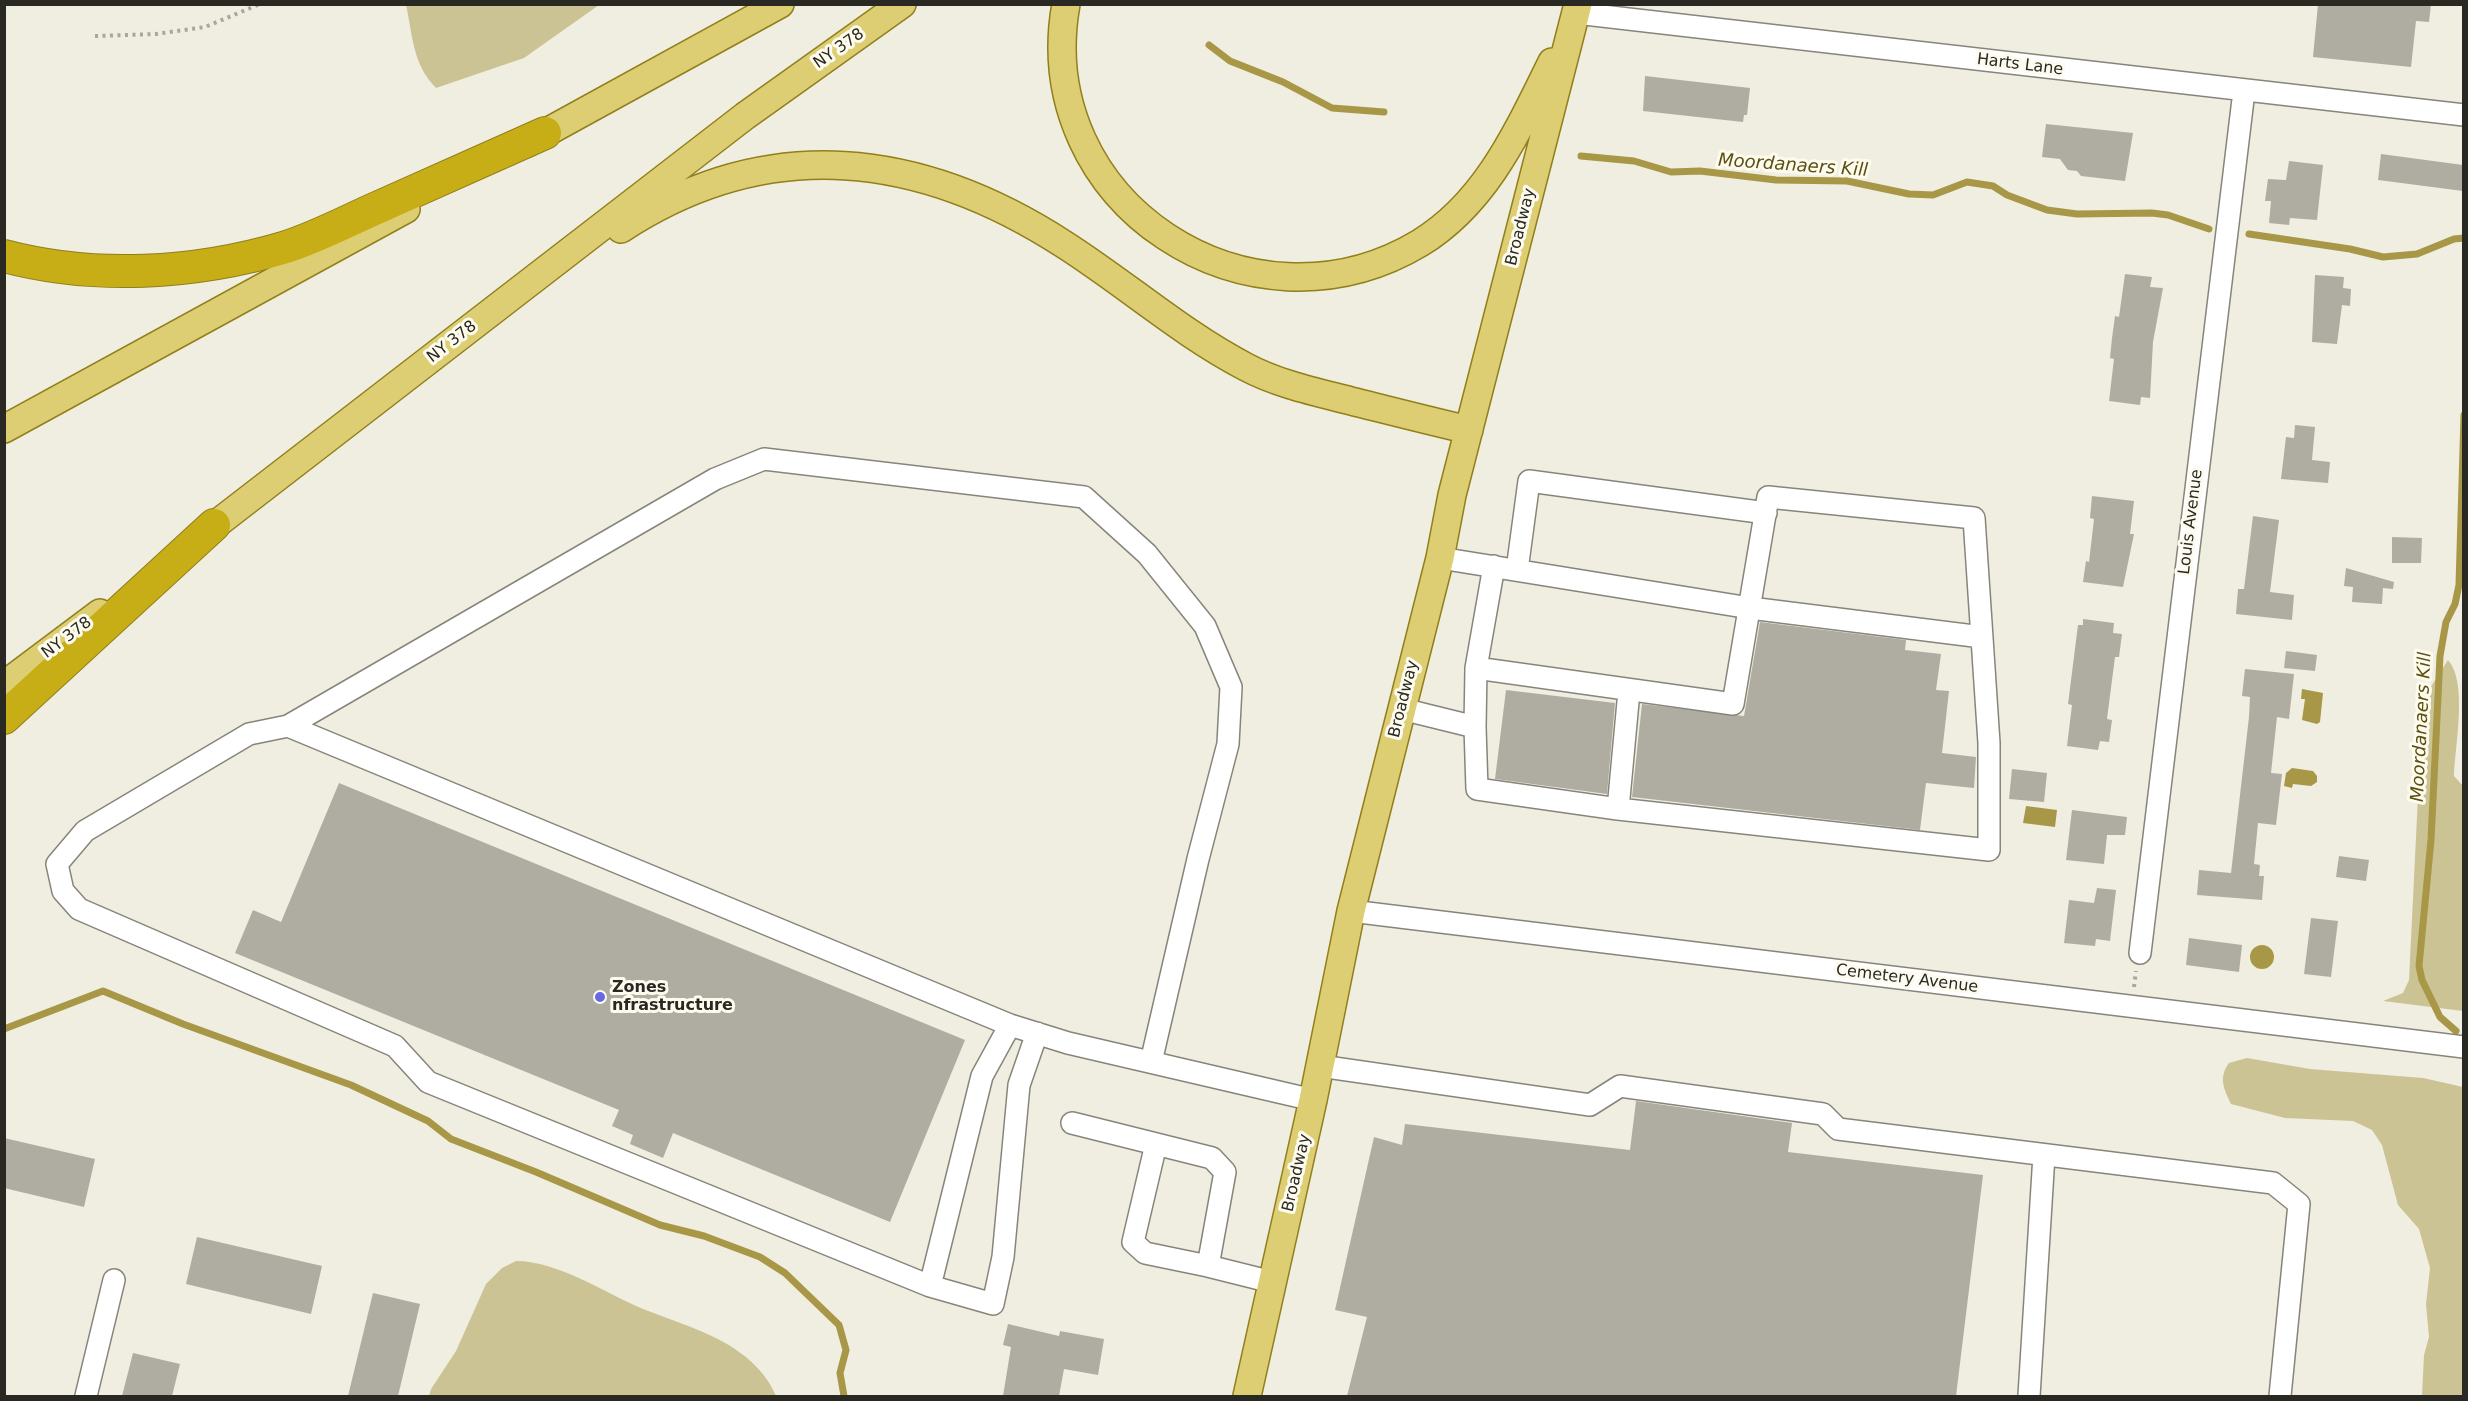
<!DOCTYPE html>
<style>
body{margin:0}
#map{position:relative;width:2468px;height:1401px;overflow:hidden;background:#f0eee1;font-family:"DejaVu Sans",sans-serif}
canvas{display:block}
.frame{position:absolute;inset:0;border:6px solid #292823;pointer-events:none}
</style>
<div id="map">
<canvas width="2468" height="1401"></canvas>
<div class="frame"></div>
</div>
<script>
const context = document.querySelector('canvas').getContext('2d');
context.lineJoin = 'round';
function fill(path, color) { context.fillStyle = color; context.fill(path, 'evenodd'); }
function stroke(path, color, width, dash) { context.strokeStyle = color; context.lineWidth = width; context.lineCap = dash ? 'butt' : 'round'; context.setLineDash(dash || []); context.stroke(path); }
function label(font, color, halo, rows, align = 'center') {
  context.font = font + ' "DejaVu Sans",sans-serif'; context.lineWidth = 6; context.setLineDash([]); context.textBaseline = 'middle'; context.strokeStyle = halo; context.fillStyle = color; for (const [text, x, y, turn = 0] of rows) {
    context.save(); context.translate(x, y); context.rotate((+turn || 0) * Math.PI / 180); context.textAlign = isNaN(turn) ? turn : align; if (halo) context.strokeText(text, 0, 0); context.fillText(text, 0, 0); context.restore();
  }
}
const green = new Path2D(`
 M406,5V4L599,5L524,58L436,88C412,63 413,36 406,5Z
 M2448,660C2468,682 2455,745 2454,776L2464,787L2463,1011L2383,1001L2403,993L2409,980L2418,796L2430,688Z
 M2247,1058L2310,1069L2423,1078L2463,1087V1396H2422L2424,1355L2429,1337L2426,1304L2430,1268L2419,1229L2398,1205L2382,1145L2372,1130L2353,1121L2285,1118L2231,1104C2224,1089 2218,1078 2229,1063Z
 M516,1261C558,1261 605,1293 643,1309C678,1323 716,1333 746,1357C760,1369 769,1380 776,1396H429L431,1389L456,1351L486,1284L502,1268Z`);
const water = new Path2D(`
 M2302,689L2323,693L2320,722L2317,724L2302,720L2305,699H2301Z
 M2292,768L2313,771L2317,776V782L2311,786L2293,784L2292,788L2284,786L2286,773Z
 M2026,806L2057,810L2055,827L2023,823Z
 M2250 957a12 12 0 1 1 24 0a12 12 0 1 1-24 0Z`);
const stream = new Path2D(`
 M1209,45L1230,61L1283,82L1332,108L1384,112
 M1581,156L1634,161L1671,172L1700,171L1776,180L1847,181L1909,194L1933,195L1967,182L1993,186L2007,195L2047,210L2077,214L2152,213L2168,215L2209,229
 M2249,234L2350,249L2383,257L2417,254L2454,239L2464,238
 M4,1029L103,991L183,1024L351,1085L428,1121L451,1139L536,1172L660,1225L704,1236L760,1257L785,1273L839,1325L846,1350L840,1373L844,1396
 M2456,1031L2440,1017L2422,980L2419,966L2431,840L2440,656L2446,622L2455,604L2459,585L2464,415`);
const building = new Path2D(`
 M2318,4H2431L2429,22L2416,21L2411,67L2313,57Z
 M1645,76L1750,88L1747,115H1744L1743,122L1643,111Z
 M2046,124L2133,133L2125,181L2081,176L2077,171L2068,170L2060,159L2042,157Z
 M2381,154L2463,165V191L2378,180Z
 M2289,161L2323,165L2317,220L2290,218L2289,225L2269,223L2271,201H2265L2268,179L2286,180Z
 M2125,274L2152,277L2150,287L2163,288L2153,342L2150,398L2141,397L2140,405L2109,401L2114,359L2110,358L2112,338L2115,316L2119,317Z
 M2315,275L2344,277L2343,288L2351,289L2350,306L2342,305L2337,344L2312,342Z
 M2295,425L2315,427L2312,460L2330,462L2328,483L2281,479L2286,437L2294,438Z
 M2092,496L2134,501L2130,534H2134L2123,587L2083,582L2086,561L2089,562L2094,519L2090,518Z
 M2253,516L2279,520L2270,592L2294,595L2292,620L2236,614L2238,589H2244Z
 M2392,537L2422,538L2421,563H2392Z
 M2346,568L2394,582L2393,589L2383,588L2382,604L2352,602L2353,587L2344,586Z
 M2083,619L2114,623L2113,633L2122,634L2119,657H2115L2107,719L2112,720L2109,742L2100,741L2098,750L2067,746L2072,705L2068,704L2078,625H2083Z
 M1760,622L1906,640L1905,650L1941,654L1936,690L1949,691L1942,753L1976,757L1974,788L1926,783L1920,830L1632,797L1642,704L1744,716Z
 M2286,651L2317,655L2315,671L2284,668Z
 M2245,669L2294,674L2289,719L2277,717L2271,773L2282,774L2276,825L2258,823L2254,864L2260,865L2259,876H2264L2262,900L2197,895L2199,870L2231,873L2249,717L2250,697L2242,696Z
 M1506,690L1615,703L1607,794L1495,779Z
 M2012,769L2047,773L2044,802L2009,799Z
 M339,783L965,1040L890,1222L673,1133L663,1158L630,1144L633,1135L612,1126L619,1110L235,953L253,910L281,922Z
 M2072,810L2127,817L2125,835H2107L2104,864L2066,860Z
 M2339,856L2369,860L2366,881L2336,877Z
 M2097,888L2116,890L2110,941L2096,939L2095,946L2064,943L2069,900L2094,903Z
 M2311,918L2338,921L2331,977L2304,974Z
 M2189,938L2242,945L2239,972L2186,965Z
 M1636,1101L1792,1123L1788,1152L1983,1175L1956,1396H1347L1367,1317L1335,1310L1374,1137L1402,1145L1405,1124L1630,1150Z
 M4,1138L95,1159L84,1207L4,1188Z
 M197,1237L322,1266L311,1314L186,1284Z
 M373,1293L420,1304L398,1396H348Z
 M1008,1324L1059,1336L1060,1331L1104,1339L1098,1375L1064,1369L1059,1396H1003L1011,1347L1003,1345Z
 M133,1353L180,1364L172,1396H122Z`);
const path = new Path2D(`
 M95,36L156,34L205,27L260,4
 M2134,987L2136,971`);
const minor = new Path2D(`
 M1576,13L2464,115
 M1440,558L1750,608L1982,637
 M1517,570L1529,481L1766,513
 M1402,709L1475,727L1476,668L1494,566
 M288,726L1010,1025L1068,1043L1313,1100
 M1475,727L1477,789L1618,809L1989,850V743L1974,518L1768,497L1733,704L1476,668
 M1618,809L1629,691
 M1351,911L2464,1047
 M2140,953L2244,91
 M1010,1025L982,1076L930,1286L993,1304L1003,1257L1019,1085L1037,1033
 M1320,1066L1590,1105L1620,1086L1823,1114L1838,1129L2273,1183L2299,1204L2280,1396
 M1072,1123L1212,1158L1225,1172L1208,1266L1272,1282
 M1156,1144L1133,1242L1145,1253L1208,1266
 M930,1286L428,1082L395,1046L79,909L63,891L57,864L85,831L249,734L288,726L715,479L764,459L1084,497L1147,554L1205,626L1231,687L1228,744L1198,859L1151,1062
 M86,1396L114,1280
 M2029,1396L2044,1155`);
const major = new Path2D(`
 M1066,4C1030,203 1250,345 1420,243C1487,202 1518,130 1552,62
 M527,143L780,4
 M621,229C769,132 922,152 1065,245C1126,284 1181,333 1246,367C1278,384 1316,392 1351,401C1391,411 1430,421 1469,430
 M4,429L406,209
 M197,539L745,116L902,4
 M4,685L100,613
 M1247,1396L1313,1100L1351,911L1440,558L1452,495L1578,4`);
const highway = new Path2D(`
 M4,256C95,280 194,274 283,248C316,238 347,221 379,207C434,182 490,158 545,133
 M4,718L214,525`);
const markers = [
 [600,997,6,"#6669e2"]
];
const streetNames = [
 ["NY 378",839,49,-35],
 ["Harts Lane",2020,65,7],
 ["Broadway",1521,227,-76],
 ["NY 378",452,342,-38],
 ["Louis Avenue",2191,522,-83],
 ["NY 378",67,638,-37],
 ["Broadway",1404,699,-76],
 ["Cemetery Avenue",1907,979,7],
 ["Broadway",1297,1173,-77]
];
const poiNames = [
 ["Zones",612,988],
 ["nfrastructure",612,1006]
];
const waterNames = [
 ["Moordanaers Kill",1793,166,4],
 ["Moordanaers Kill",2422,727,-87]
];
fill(green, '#ccc395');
fill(water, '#a79746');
stroke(stream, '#a79746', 7);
fill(building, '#afada1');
stroke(minor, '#87857a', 24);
stroke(major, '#907f1b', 30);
stroke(highway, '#907f1b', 34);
stroke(path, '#a8a79d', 4, [3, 4.5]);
stroke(minor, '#fff', 21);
stroke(major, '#dece73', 27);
stroke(highway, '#c8ae16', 32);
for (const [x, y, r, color] of markers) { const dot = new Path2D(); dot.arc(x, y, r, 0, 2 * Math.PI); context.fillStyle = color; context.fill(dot); stroke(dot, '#fdfbee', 2); }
label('16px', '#292823', '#fdfbee', streetNames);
label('bold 16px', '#292823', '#fdfbee', poiNames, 'left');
label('italic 18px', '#5b4f11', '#fdfbee', waterNames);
</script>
